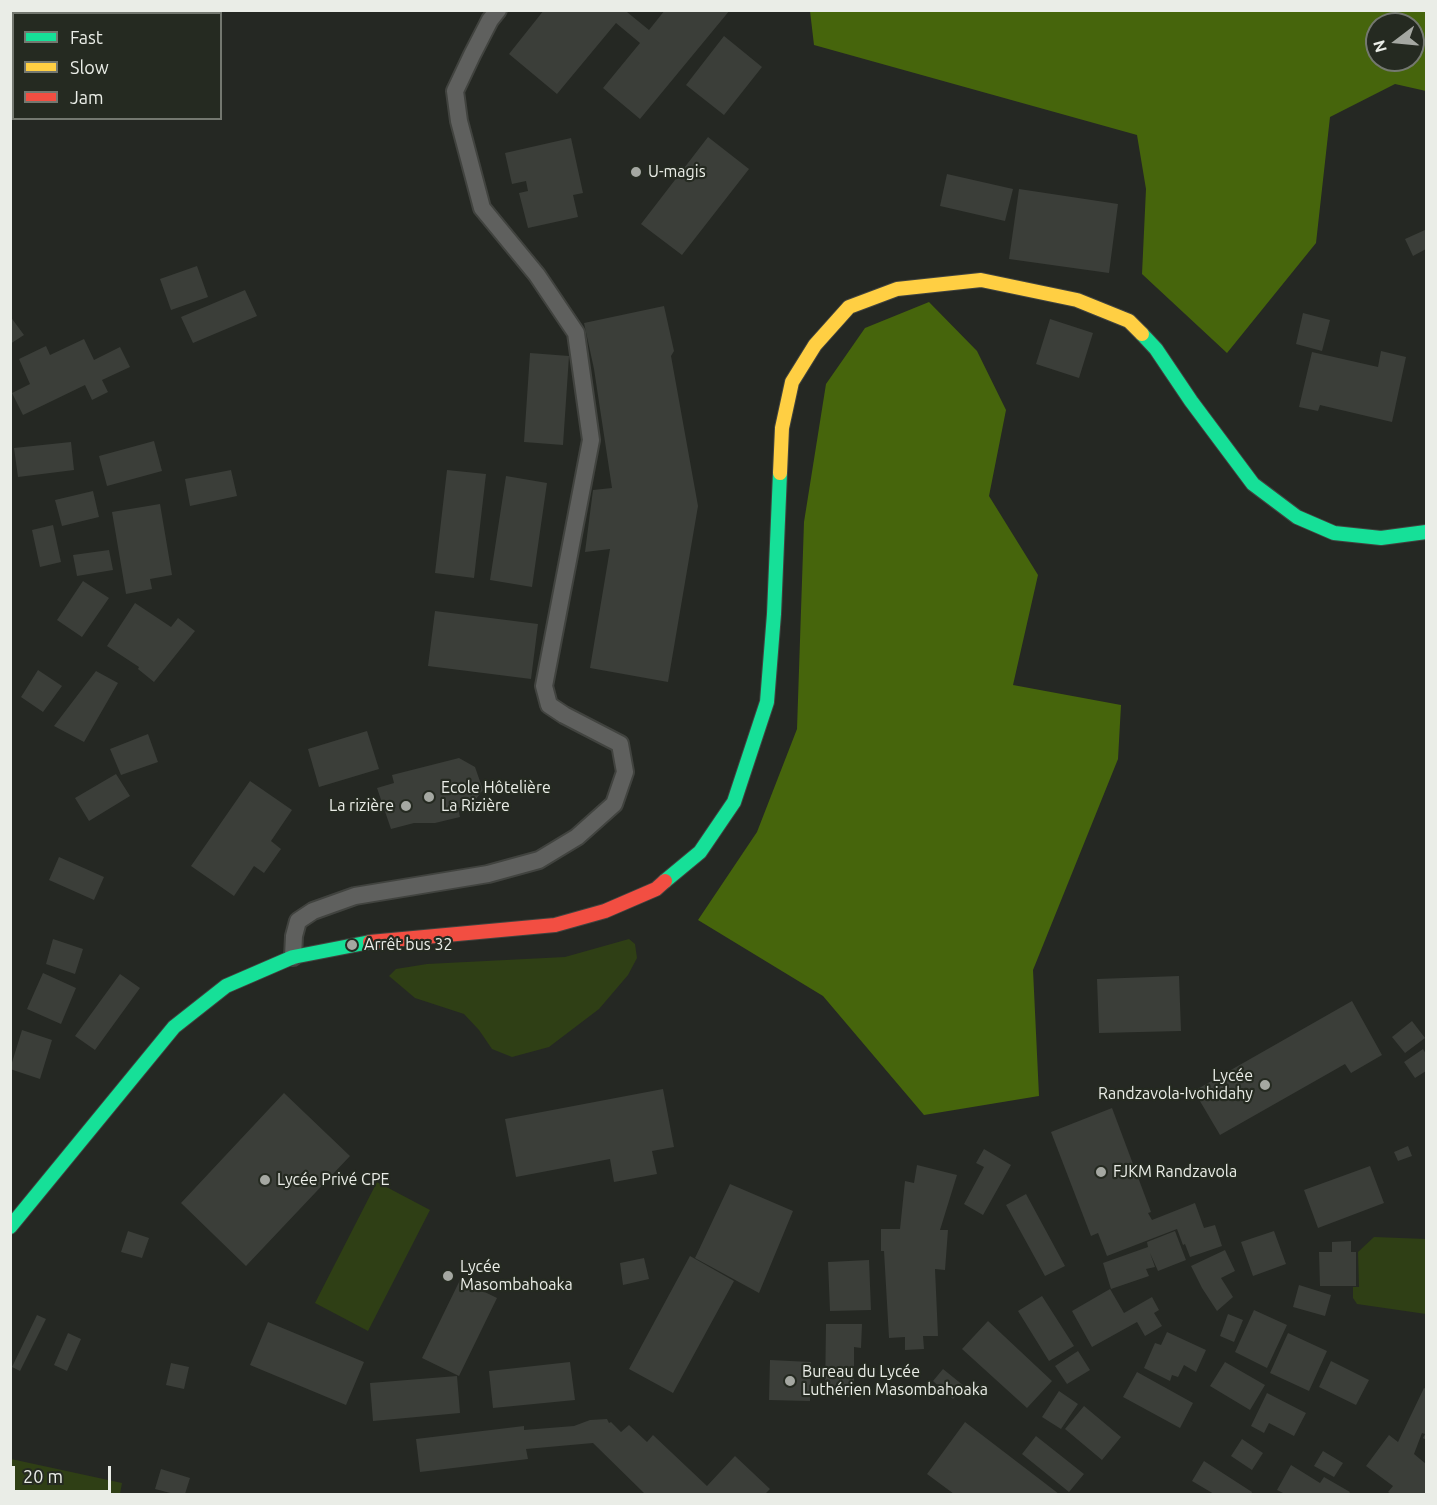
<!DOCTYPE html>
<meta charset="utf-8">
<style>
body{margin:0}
#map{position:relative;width:1437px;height:1505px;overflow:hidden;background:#252823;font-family:Ubuntu,sans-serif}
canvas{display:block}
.frame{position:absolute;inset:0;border:12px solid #eaede7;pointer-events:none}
.legend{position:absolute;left:12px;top:12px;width:210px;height:108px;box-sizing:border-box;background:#252a21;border:2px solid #747870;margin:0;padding:8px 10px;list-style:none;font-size:18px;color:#eaede7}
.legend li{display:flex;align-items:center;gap:12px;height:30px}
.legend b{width:30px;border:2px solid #747870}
.north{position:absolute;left:1365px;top:12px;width:60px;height:60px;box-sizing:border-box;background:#252a21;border:2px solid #747870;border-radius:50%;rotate:254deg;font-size:16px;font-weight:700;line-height:24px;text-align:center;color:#eaede7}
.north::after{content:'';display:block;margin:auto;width:21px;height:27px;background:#a5a8a2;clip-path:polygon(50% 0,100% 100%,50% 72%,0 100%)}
.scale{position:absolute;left:12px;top:1466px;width:99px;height:27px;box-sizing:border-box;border:3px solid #eaede7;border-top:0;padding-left:8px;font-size:18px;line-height:21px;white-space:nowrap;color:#eaede7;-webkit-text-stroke:4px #252a21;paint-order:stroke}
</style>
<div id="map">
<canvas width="1437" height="1505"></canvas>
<div class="frame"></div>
<ul class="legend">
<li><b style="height:8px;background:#16e098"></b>Fast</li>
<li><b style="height:8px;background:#ffcf43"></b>Slow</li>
<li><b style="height:8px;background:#f24e42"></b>Jam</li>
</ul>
<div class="north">N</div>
<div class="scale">20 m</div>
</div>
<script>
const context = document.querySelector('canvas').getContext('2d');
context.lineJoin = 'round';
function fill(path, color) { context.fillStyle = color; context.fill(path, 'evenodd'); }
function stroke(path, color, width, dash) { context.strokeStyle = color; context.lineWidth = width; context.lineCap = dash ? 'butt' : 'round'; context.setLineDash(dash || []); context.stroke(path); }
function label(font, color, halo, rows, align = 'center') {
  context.font = font + ' Ubuntu,sans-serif'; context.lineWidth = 4.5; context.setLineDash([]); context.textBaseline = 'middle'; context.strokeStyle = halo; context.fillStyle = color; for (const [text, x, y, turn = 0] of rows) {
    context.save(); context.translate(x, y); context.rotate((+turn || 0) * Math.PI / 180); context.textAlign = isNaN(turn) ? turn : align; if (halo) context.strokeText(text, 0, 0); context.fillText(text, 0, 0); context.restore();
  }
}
const green = new Path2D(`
 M629,939L635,944L637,958L628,975L599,1009L549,1047L512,1057L492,1049L479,1030L464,1014L415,998L389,976L396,969L427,964L565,957Z
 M377,1182L430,1210L368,1331L315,1303Z
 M1374,1237L1426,1239V1314L1357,1304L1353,1298V1287H1359L1358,1252Z
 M11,1459L122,1483L120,1494H11Z`);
const forest = new Path2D(`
 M810,11H1426V91L1395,84L1330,117L1316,243L1227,353L1142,274L1146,189L1137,135L814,45ZM1377,24H1413V60H1377Z
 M929,302L977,351L1006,410L989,496L1038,575L1013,685L1121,705L1118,759L1033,970L1039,1096L924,1115L823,996L698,920L757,832L797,729L804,522L826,384L865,328Z`);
const building = new Path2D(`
 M10,10H36L35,14H14V59L10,58Z
 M544,10H628L627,12L649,30L665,10H730L640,119L603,88L640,43L616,23L557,94L509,54Z
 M724,36L762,67L724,115L686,85Z
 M708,137L749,169L682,255L641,224Z
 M571,138L583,193L573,195L578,217L528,228L519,193L528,191L526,181L512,184L505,153Z
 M947,174L1013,189L1005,221L940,206Z
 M1019,189L1118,204L1109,273L1009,259Z
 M1425,230L1426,233V249L1413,256L1405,239Z
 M197,266L208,297L171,310L160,279Z
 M245,290L257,316L193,343L181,317Z
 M664,306L674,351L671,356L698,506L668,682L590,668L610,549L585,552L593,490L612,488L594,369L584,323Z
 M1303,313L1330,320L1322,351L1296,344Z
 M10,316L24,335L10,344Z
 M1050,319L1093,333L1079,378L1036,364Z
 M84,339L94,360L120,347L130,367L102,380L108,392L92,400L85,385L23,415L12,393L30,384L19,359L46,346L50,355Z
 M1381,351L1406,357L1392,422L1320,405L1318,411L1299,407L1312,352L1378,367Z
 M530,353L569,356L563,445L524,442Z
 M154,441L162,471L107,486L99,456Z
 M71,442L74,470L18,477L14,448Z
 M231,470L237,496L190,506L185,479Z
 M447,470L486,474L474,578L435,573Z
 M506,476L547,483L532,587L490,580Z
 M93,491L99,517L62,526L55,500Z
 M160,504L172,575L150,579L152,589L126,594L112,512Z
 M53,525L61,562L40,567L32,530Z
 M109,550L113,570L77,576L73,555Z
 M83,581L109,598L82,637L57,620Z
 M135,603L171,627L178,618L195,631L154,682L138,669L139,667L107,646Z
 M435,611L538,624L531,679L428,666Z
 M38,670L62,686L43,712L21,697Z
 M96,671L118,683L84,742L54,726Z
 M367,731L379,769L319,787L308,749Z
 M148,734L158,762L121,775L110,749Z
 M459,758L475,767L483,790L472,804L458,808L460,817L435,823H414L391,829L377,788L394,783L392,775Z
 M116,774L130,796L89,821L75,798Z
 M250,781L292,810L271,841L281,849L264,873L254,866L234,896L191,866Z
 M59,857L104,877L94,900L49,880Z
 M53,939L83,949L75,974L46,964Z
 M43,973L76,988L61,1024L27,1009Z
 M120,974L140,988L95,1050L75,1036Z
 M1179,976L1181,1031L1099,1033L1097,979Z
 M1352,1001L1382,1055L1351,1073L1345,1064L1220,1135L1194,1091Z
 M1412,1021L1425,1038L1405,1053L1392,1037Z
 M22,1030L52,1040L40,1079L10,1069Z
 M1423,1049L1426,1054V1071L1415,1078L1404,1062Z
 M663,1089L674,1147L652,1151L657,1174L614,1182L610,1159L516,1177L505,1119Z
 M284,1093L350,1156L246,1266L181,1203Z
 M1112,1108L1151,1212L1148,1213L1152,1220L1195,1203L1204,1228L1215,1225L1222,1246L1190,1257L1185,1244L1183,1245L1177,1229L1107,1256L1098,1233L1091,1236L1051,1132Z
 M1408,1146L1412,1156L1398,1161L1394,1152Z
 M984,1149L1011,1165L983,1215L964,1204L984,1167L976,1163Z
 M917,1165L957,1175L940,1230H948L945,1270L935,1269L938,1336H923L924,1349L905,1350V1337L889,1338L884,1251H881V1229H900L905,1181L914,1183Z
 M1370,1166L1384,1203L1318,1228L1304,1190Z
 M730,1184L793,1211L759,1293L695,1258Z
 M1026,1194L1065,1266L1045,1276L1006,1205Z
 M128,1231L149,1238L142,1258L121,1252Z
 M1175,1231L1186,1260L1158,1271L1150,1253L1155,1267L1146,1269L1149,1276L1111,1289L1103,1263L1148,1247L1147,1242Z
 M1274,1231L1286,1264L1253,1276L1241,1242Z
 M1351,1241V1252H1356V1286H1320L1319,1252H1332V1242Z
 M1225,1250L1235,1271L1221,1278L1233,1297L1217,1311L1202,1288L1191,1266Z
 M690,1256L734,1281L673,1393L629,1369Z
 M644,1258L649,1279L623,1285L620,1263Z
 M869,1260L871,1310L830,1311L828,1262Z
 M460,1280L497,1298L459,1376L422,1358Z
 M1299,1285L1331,1295L1325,1316L1293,1307Z
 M1110,1289L1124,1313L1152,1297L1159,1310L1154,1313L1162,1326L1145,1336L1137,1322L1092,1347L1072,1311Z
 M1042,1296L1074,1346L1049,1361L1018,1311Z
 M1254,1310L1287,1325L1267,1368L1235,1352Z
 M1228,1314L1243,1320L1234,1342L1220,1336Z
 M37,1315L46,1319L20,1371L12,1367Z
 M988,1321L1052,1381L1027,1408L962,1349Z
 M268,1322L364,1362L346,1405L250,1365Z
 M826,1324H862L861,1348L854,1347V1397L825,1396Z
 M1167,1332L1206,1350L1196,1372L1184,1365L1178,1377L1172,1375L1170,1381L1144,1368L1155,1343L1161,1345Z
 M68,1333L81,1339L67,1371L54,1365Z
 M1288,1333L1327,1351L1309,1391L1270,1373Z
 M1078,1351L1090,1370L1067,1384L1055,1366Z
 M770,1360L811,1362L810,1401L769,1400Z
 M1331,1361L1369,1380L1356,1405L1319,1387Z
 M570,1362L575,1400L493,1408L489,1371Z
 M1225,1362L1265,1385L1250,1410L1210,1386Z
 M171,1363L189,1367L184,1389L166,1385Z
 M943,1369L964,1386L953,1399L933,1381Z
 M1137,1372L1193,1403L1180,1428L1123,1397Z
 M457,1376L460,1413L373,1421L370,1383Z
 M1424,1388L1426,1389V1440L1423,1438L1425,1434L1422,1433L1414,1454L1426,1464V1494H1391L1388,1492L1393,1486L1366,1466L1389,1435L1398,1442Z
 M1059,1391L1078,1404L1061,1429L1042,1417Z
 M1267,1393L1306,1413L1294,1436L1269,1423L1264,1433L1251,1426Z
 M1084,1406L1121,1437L1102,1460L1065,1429Z
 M607,1419L609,1423L611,1422L621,1432L629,1425L647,1442L653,1435L707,1486L735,1456L770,1489L765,1494H645L593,1443L526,1449L528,1459L420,1472L416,1439L524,1426V1430L574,1426L590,1420Z
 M965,1422L1059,1494H954L927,1474Z
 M1036,1436L1084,1474L1069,1492L1022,1454Z
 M1242,1439L1263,1453L1252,1470L1231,1456Z
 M1323,1451L1343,1463L1334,1477L1314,1466Z
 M1204,1461L1252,1492L1251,1494H1214L1192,1481Z
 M1291,1465L1320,1483L1324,1477L1350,1492L1349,1494H1285L1277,1490Z
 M161,1469L190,1478L185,1494H174L155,1489Z`);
const lane = new Path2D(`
 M293,957L294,936L298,921L313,911L355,896L488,874L539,860L577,837L614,804L625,772L620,744L564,715L549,705L544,686L591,440L576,333L537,275L482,208L459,121L455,91L472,55L490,20L498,10`);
const fast = new Path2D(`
 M1142,334L1156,349L1191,401L1253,484L1297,517L1334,533L1381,538L1426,532
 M665,881L700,852L734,802L767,702L774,614L780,473
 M10,1227L174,1027L226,986L293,957L370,942`);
const slow = new Path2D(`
 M780,473L782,428L792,382L815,345L849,307L897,289L981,280L1077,300L1129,321L1142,334`);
const jam = new Path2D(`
 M370,942L555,925L605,911L656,889L665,881`);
const markers = [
 [636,172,6,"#a5a8a2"],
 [429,797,6,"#a5a8a2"],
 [406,806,6,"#a5a8a2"],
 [352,945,6,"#a5a8a2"],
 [1265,1085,6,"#a5a8a2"],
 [1101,1172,6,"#a5a8a2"],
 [265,1180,6,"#a5a8a2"],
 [448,1276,6,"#a5a8a2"],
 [790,1381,6,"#a5a8a2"]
];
const poiNames = [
 ["U-magis",648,172],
 ["Ecole Hôtelière",441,788],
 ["La Rizière",441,806],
 ["La rizière",394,806,"right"],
 ["Arrêt bus 32",364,945],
 ["Lycée",1253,1076,"right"],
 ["Randzavola-Ivohidahy",1253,1094,"right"],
 ["FJKM Randzavola",1113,1172],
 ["Lycée Privé CPE",277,1180],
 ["Lycée",460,1267],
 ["Masombahoaka",460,1285],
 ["Bureau du Lycée",802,1372],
 ["Luthérien Masombahoaka",802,1390]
];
fill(green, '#2f3f15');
fill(forest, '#46650c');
fill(building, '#3b3e39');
stroke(lane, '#41433f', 20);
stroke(fast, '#41433f', 16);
stroke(slow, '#41433f', 16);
stroke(jam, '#41433f', 16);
stroke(lane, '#5f605e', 16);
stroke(fast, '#16e098', 14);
stroke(slow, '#ffcf43', 14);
stroke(jam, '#f24e42', 14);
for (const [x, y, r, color] of markers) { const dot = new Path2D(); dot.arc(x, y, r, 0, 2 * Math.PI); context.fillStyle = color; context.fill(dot); stroke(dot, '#252a21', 2); }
label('16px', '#eaede7', '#252a21', poiNames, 'left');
</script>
